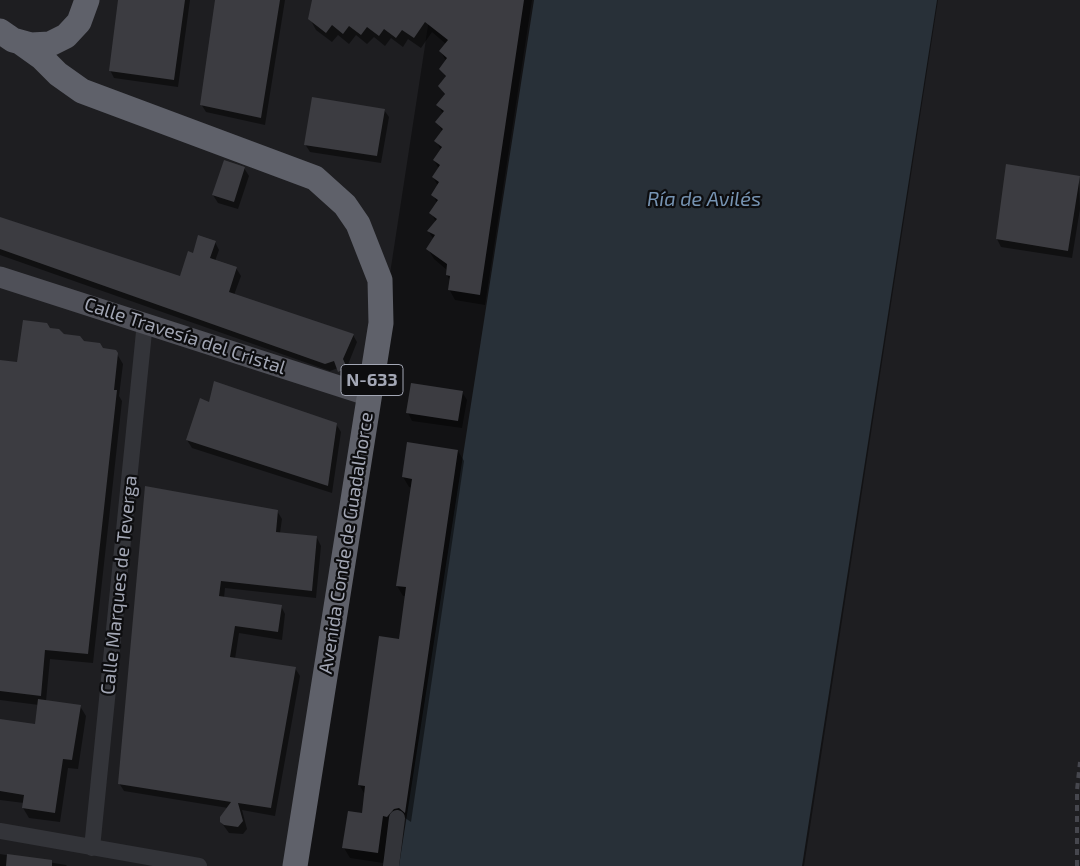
<!DOCTYPE html>
<html>
<head>
<meta charset="utf-8">
<style>
	body { margin:0 }
	canvas { display:block; background:#121214 }
</style>
</head>
<body>
<canvas width="1080" height="866"></canvas>
<script>
const g = document.querySelector('canvas').getContext('2d');
g.lineJoin = 'round';
function paint(path, color) { g.fillStyle = color; g.fill(path, 'evenodd'); }
const toPath = rows => new Path2D(rows.map(r => 'M' + r).join(''));
function strokePath(path, color, width, dash) { g.strokeStyle = color; g.lineWidth = width; g.lineCap = dash ? 'butt' : 'round'; g.setLineDash(dash || []); g.stroke(path); }
function label(font, color, halo, rows, align = 'center') {
  g.font = font + ' "Exo 2",sans-serif'; g.lineWidth = 4.5; g.setLineDash([]); g.textBaseline = 'middle'; g.strokeStyle = halo; g.fillStyle = color; for (const [text, x, y, turn = 0] of rows) {
    g.save(); g.translate(x, y); g.rotate((+turn || 0) * Math.PI / 180); g.textAlign = isNaN(turn) ? turn : align; if (halo) g.strokeText(text, 0, 0); g.fillText(text, 0, 0); g.restore();
  }
}
paint(toPath([
	[0,0,432,0,299,866,0,866],
	[938,0,1080,0,1080,866,804,866]
]), '#1e1e21');
paint(toPath([
	[534,0,937,0,802,866,399,866]
]), '#283038');
paint(toPath([
	[120,0,190,0,178,87,114,78,110,70],
	[216,0,285,0,265,125,206,112,201,104],
	[313,0,532,0,485,305,455,300,449,289,450,281,447,275,447,270,434,259,428,249,434,240,429,232,436,222,431,213,437,203,433,195,438,186,433,177,439,169,434,160,441,150,436,141,442,131,437,122,443,114,438,105,445,96,440,86,446,78,441,69,446,61,441,52,446,44,432,32,421,48,408,39,403,47,391,38,385,46,374,37,367,44,356,35,349,44,338,35,332,42,316,30,310,19],
	[384,110,389,117,381,163,310,152,305,144],
	[244,168,249,176,238,209,218,203,213,195],
	[1079,177,1080,209,1072,258,1001,247,997,239],
	[0,218,181,278,193,254,215,242,219,250,215,261,236,268,241,276,234,295,353,335,357,342,347,367,350,376,344,379,338,368,330,371,0,255],
	[50,329,117,354,123,364,119,396,122,401,93,663,50,659,46,701,80,706,86,716,78,769,68,768,60,822,29,818,23,808,24,803,0,800,0,720,36,726,39,705,0,700,0,362,18,364],
	[462,392,467,400,462,428,412,421,408,413],
	[336,424,341,432,332,493,192,448,187,440],
	[458,451,464,461,411,822,405,818,399,818,383,863,350,858,344,848,363,814,365,795,359,784,400,640,406,596,403,596,397,586,412,488,409,487,403,477],
	[146,487,277,511,282,519,280,533,317,538,321,546,316,598,225,588,224,598,281,606,285,614,282,640,239,633,235,659,295,668,300,676,275,816,242,810,247,829,243,834,229,833,221,822,228,808,124,791,119,783],
	[0,854,66,865,67,866,0,866]
]), '#0007');
paint(toPath([
	[118,0,185,0,174,80,109,71],
	[215,0,280,0,261,118,200,105],
	[312,0,524,0,480,295,448,290,450,276,446,275,447,264,426,249,435,235,427,231,437,219,429,213,438,200,431,195,439,182,432,177,440,165,433,160,442,147,434,141,443,129,435,122,444,111,436,105,445,94,438,86,446,76,439,69,447,58,439,51,448,40,425,22,414,38,402,30,396,38,384,29,379,36,367,27,361,35,349,26,343,34,332,25,326,33,308,19],
	[312,97,385,109,377,156,304,145],
	[224,160,245,167,234,202,212,195],
	[1006,164,1080,176,1068,251,996,239],
	[0,217,180,276,188,251,193,253,198,235,216,241,210,258,237,267,229,292,354,334,343,359,347,368,338,372,334,361,325,364,0,249],
	[23,320,47,323,50,328,59,329,64,334,80,336,84,341,100,343,103,348,116,350,118,353,114,390,117,390,88,654,45,650,41,696,0,691,0,360,17,362],
	[214,381,337,423,328,486,186,440,200,398,209,402],
	[411,383,463,391,458,421,406,413],
	[407,442,458,450,405,813,399,808,394,809,387,817,383,816,378,853,342,848,348,811,362,813,365,786,358,785,379,636,399,639,406,587,396,586,412,479,402,477],
	[145,486,278,510,276,532,317,536,312,591,221,581,219,596,282,605,278,632,235,626,230,657,296,667,271,808,238,803,243,821,238,827,224,825,220,822,220,817,231,802,118,784],
	[38,699,81,705,72,760,63,759,55,813,22,808,24,795,0,791,0,719,35,724],
	[7,854,52,860,52,866,6,866]
]), '#3c3c41');
strokePath(toPath([
	[0,831,199,866],
	[92,848,145,322],
	[391,866,397,818]
]), '#333439', 16);
strokePath(toPath([
	[0,277,370,396]
]), '#4f5058', 21);
strokePath(toPath([
	[0,31,13,40,31,45,50,44,66,36,79,22,87,0],
	[20,42,41,57,58,74,82,91,315,178,345,205,358,224,380,280,381,323,295,866]
]), '#5f616a', 25);
strokePath(toPath([
	[1077,866,1077,790,1080,762]
]), '#46474e', 4, [6, 5]);
for (const [x, y, w] of [
	[372,380,62]
]) { const box = new Path2D(); box.roundRect(x - w / 2, y - 15.5, w, 31, 4); g.fillStyle = '#0d0d0f'; g.fill(box); strokePath(box, '#a3a7b5', 1); }
label('bold 18px', '#a3a7b5', null, [
	["N-633",372,380]
]);
label('19px', '#a3a7b5', '#0d0d0f', [
	["Calle Travesía del Cristal",185,336,18],
	["Avenida Conde de Guadalhorce",346,543,-81],
	["Calle Marques de Teverga",119,585,-84]
]);
label('italic 20px', '#7794b3', '#0d0d0f', [
	["Ría de Avilés",704,199]
]);
</script>
</body>
</html>
